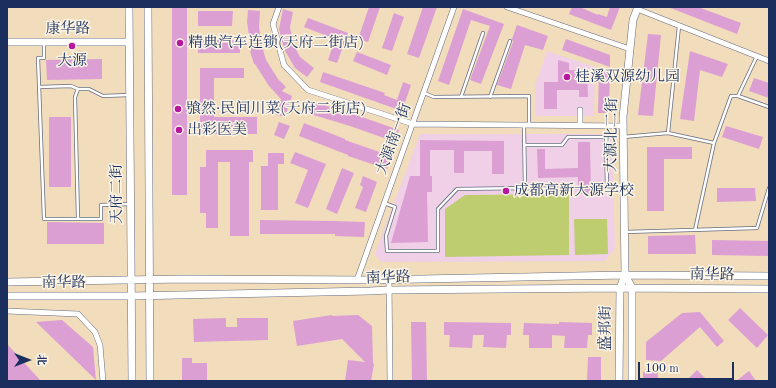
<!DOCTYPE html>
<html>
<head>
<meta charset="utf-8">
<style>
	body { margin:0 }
	#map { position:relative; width:776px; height:388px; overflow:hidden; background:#f1dcbb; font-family:"Old Standard TT","Noto Serif SC",serif }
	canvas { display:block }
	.frame { position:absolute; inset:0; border:8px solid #1b2f5e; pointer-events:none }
	.north { position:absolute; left:8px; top:340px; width:40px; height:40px; -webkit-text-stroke:3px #fcf5e5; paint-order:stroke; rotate:90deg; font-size:11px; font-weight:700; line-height:16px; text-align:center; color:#1b2f5e }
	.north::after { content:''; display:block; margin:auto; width:14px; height:18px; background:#1b2f5e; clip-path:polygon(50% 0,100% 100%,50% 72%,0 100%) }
	.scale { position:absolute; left:638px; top:362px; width:96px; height:18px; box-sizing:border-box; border:2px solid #1b2f5e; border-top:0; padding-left:5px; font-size:12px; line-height:14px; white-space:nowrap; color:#1b2f5e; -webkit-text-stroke:3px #fcf5e5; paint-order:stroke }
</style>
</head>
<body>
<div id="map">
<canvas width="776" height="388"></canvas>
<div class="frame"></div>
<div class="north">北</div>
<div class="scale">100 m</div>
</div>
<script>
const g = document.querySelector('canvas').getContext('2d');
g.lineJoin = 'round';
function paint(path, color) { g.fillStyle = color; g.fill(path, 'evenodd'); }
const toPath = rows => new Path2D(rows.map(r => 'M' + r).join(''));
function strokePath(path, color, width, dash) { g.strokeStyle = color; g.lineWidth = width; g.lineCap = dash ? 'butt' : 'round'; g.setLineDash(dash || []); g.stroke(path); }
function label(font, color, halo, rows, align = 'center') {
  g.font = font + ' "Old Standard TT","Noto Serif SC",serif'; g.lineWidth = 3; g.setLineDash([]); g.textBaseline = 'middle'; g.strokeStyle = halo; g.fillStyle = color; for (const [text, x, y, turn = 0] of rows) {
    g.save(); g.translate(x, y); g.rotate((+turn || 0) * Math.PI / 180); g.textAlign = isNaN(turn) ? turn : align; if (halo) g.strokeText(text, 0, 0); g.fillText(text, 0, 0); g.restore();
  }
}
paint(toPath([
	[547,51,595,67,594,116,536,116,535,86],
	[420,134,612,134,615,248,605,261,381,262,375,254]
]), '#efd0e6');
paint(toPath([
	[569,194,569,255,445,257,445,209,465,195],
	[574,219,607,219,608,254,575,255]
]), '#bdcd6f');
paint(toPath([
	[172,7,187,7,187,195,172,195],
	[369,7,380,7,368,42,358,39],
	[423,7,437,7,419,58,407,54],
	[572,7,582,7,582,8,598,15,598,14,607,17,610,7,620,7,611,30,569,14],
	[668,7,698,7,741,23,737,34],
	[283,9,293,12,290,27,293,43,300,57,314,68,307,77,295,68,284,49,279,29],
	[463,9,504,24,481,84,470,80,490,26,471,20,449,85,438,81],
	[248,10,260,11,259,27,262,46,266,60,278,79,286,87,282,91,292,96,285,117,275,114,281,99,269,86,255,64,254,64,250,51,251,51,247,22],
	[198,11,233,11,232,26,198,26],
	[394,13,404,17,392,51,382,48],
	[308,18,348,33,337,63,328,60,335,39,304,27],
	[517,25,548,36,543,50,525,45,511,89,497,85,513,42,512,39],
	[648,34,661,35,653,116,638,115],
	[566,39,610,55,610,67,562,50],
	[198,40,240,40,240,53,198,53],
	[690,51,728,64,722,77,700,70,694,121,680,119],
	[357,52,391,65,387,75,353,61],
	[102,59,102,79,47,80,46,60],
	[558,60,569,63,569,70,587,70,588,97,579,97,579,90,557,90,557,109,544,109,544,82,558,82],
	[200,68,244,68,244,78,214,78,214,117,257,117,257,134,200,134],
	[599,69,610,69,609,113,598,113],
	[323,72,385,93,384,95,397,100,403,82,411,85,402,111,320,82],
	[754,78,769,83,769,98,749,91],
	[311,101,359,116,399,130,393,146,385,143,387,139,350,126,307,113],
	[49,117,71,117,71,187,49,187],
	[279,122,290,126,284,139,274,135],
	[304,123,345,139,345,140,391,156,387,169,348,156,348,155,299,136],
	[726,126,763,137,759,149,722,137],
	[420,140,504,141,504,174,492,174,492,151,464,151,464,173,454,173,454,150,430,150,430,176,432,176,432,192,427,192,428,242,391,243,410,176,420,176],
	[578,142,590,142,591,194,578,194,578,177,538,178,537,149,545,149,545,169,578,168],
	[647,147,692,147,692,159,664,159,664,211,647,211],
	[206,150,253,150,253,162,249,162,249,236,230,236,230,162,218,162,218,228,206,228,206,213,200,213,200,167,206,167],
	[295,152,326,164,308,208,295,203,308,170,290,163],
	[268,153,284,153,284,164,278,164,278,210,261,210,261,166,268,166],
	[342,168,354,173,337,214,326,209],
	[363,176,377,182,366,212,355,208,363,187,360,185],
	[717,188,755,188,756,201,717,202],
	[260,220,334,221,365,222,364,237,335,236,335,234,260,234],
	[47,222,104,223,104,244,47,244],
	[695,235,696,254,648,254,648,236],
	[712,240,769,241,769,256,712,255],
	[740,308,768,335,757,348,728,320],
	[700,312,724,341,717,347,700,327,661,361,646,360,646,342,682,313],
	[332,315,332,316,358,315,372,326,373,363,374,364,371,381,345,381,348,360,365,362,342,339,297,346,293,321],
	[226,318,226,327,237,327,237,318,268,318,268,340,194,342,193,319],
	[62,320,93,347,96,380,36,322],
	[411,322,426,322,427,381,412,381],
	[444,322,511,323,511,335,507,335,506,348,483,347,484,335,473,335,472,348,449,347,450,335,444,335],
	[559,322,592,323,592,335,588,335,587,348,564,348,565,336,552,335,552,348,529,348,529,335,523,335,524,323,559,324],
	[7,344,41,381,9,381,7,379],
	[588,357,601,357,601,381,587,381],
	[182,358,192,358,192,363,207,363,207,381,182,381],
	[697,370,708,381,686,381],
	[749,371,756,381,736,381],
	[643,372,658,372,658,381,643,381]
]), '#dc9fd3');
const lane = toPath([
	[44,42,44,58,38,58,44,219,101,219,101,205,130,204],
	[757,56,738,96,769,107],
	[39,87,71,86,78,89,89,89,103,96,129,95],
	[424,93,434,97,529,96,529,125],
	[461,97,483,33],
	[490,97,510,41],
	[668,133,679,26],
	[623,137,668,133,714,143],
	[524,145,562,145,568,137,606,137,607,190,624,189],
	[525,188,562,189],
	[384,203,395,207,386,236,387,251,438,251,438,209,457,189,525,188,524,126],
	[78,218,75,97,78,89],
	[695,230,714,143,731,96,738,96],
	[625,232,757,228,769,188]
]);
const street = toPath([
	[279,7,273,24,284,65,308,90,413,124,623,126],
	[507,7,630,49],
	[637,9,769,61],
	[580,110,580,126],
	[389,279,390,381],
	[357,280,454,7],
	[7,311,78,314,95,332,100,345,103,381]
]);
const secondary = toPath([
	[129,7,132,381],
	[148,7,150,381],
	[7,42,129,42],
	[7,282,184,279,370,280,625,275,769,276],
	[7,296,131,296,370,291,389,290,620,288,769,289],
	[619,381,620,288,625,275],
	[632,381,632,288,625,275,623,117,633,20,638,7]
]);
strokePath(lane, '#666c7f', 4);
strokePath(street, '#666c7f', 6);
strokePath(secondary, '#666c7f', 8);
strokePath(lane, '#fff', 2.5);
strokePath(street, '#fff', 5);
strokePath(secondary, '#fff', 7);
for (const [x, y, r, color] of [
	[180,43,4,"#b5179e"],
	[72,46,4,"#b5179e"],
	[567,77,4,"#b5179e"],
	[178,109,4,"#b5179e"],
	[179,130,4,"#b5179e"],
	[506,191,4,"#b5179e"]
]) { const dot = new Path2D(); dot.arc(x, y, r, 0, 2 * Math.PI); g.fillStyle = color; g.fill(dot); strokePath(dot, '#fcf5e5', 1.5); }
label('15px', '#1b2f5e', '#fcf5e5', [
	["康华路",68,29],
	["大源北二街",612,135,-89],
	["大源南一街",394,139,-70],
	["天府二街",117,194,-90],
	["南华路",712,275,1],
	["南华路",388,278,-2],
	["南华路",64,283],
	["盛邦街",606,328,-90]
]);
label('15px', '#1b2f5e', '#fcf5e5', [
	["精典汽车连锁(天府二街店)",188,43],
	["大源",72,61,"center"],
	["桂溪双源幼儿园",575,77],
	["飸然·民间川菜(天府二街店)",186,109],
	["出彩医美",187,130],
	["成都高新大源学校",514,191]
], 'left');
</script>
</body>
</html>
